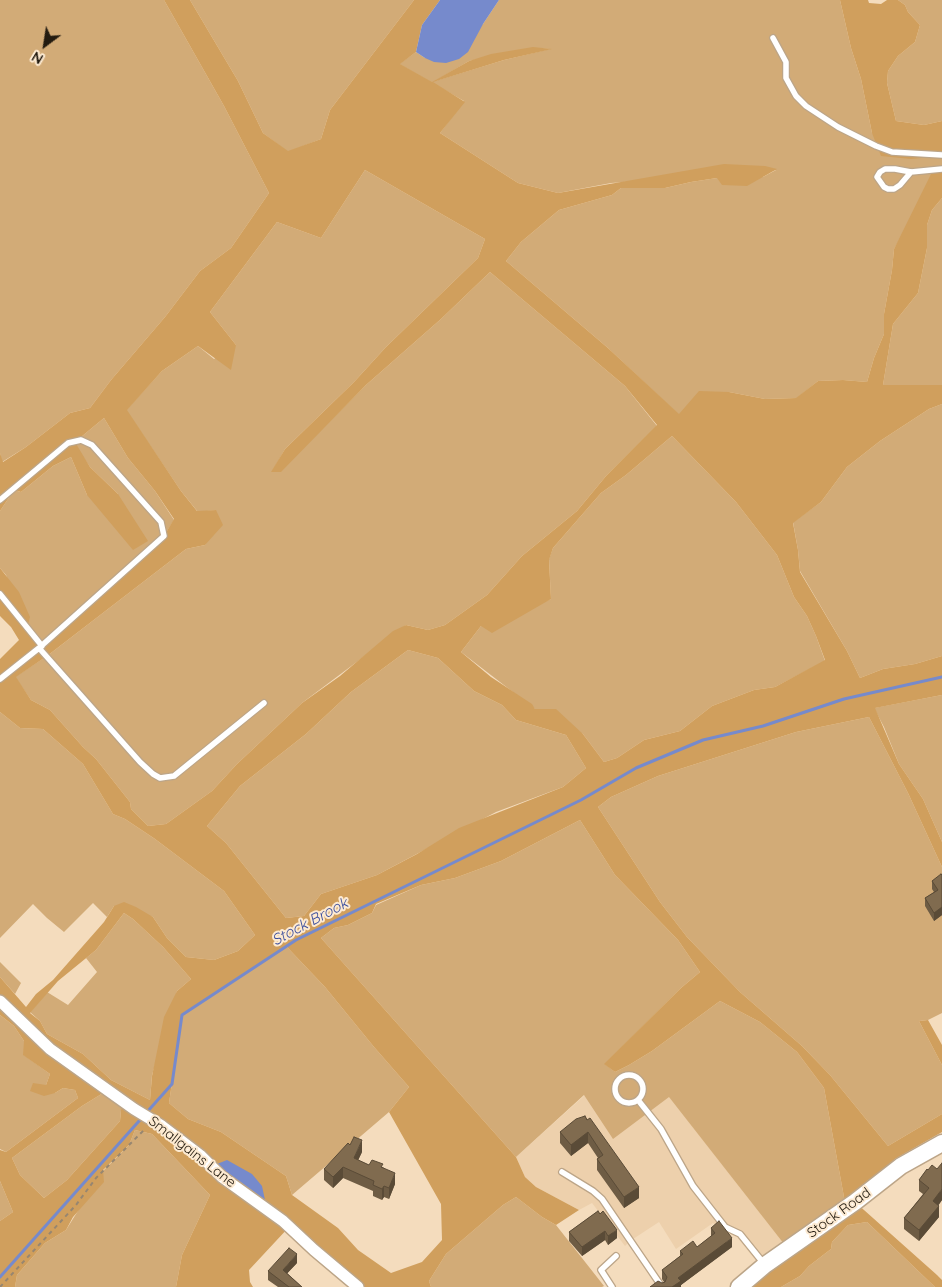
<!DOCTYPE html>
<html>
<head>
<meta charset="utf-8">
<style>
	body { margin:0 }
	#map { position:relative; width:942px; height:1287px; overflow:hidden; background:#f4dcbd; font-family:Quicksand,sans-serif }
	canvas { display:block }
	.north { position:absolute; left:20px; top:20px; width:50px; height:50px; -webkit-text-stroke:4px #fdead1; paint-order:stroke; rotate:211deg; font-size:14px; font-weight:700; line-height:20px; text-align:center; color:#231b10 }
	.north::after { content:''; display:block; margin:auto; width:18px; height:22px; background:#231b10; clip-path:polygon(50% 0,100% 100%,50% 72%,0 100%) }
</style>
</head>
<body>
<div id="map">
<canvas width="942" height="1287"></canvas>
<div class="north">N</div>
</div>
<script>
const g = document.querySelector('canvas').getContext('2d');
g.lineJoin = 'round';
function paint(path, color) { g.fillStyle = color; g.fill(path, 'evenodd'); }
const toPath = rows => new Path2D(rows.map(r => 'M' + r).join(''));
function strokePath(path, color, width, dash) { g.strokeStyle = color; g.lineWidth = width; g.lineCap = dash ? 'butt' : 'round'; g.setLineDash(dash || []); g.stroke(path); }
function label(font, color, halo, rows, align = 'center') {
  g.font = font + ' Quicksand,sans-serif'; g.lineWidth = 4; g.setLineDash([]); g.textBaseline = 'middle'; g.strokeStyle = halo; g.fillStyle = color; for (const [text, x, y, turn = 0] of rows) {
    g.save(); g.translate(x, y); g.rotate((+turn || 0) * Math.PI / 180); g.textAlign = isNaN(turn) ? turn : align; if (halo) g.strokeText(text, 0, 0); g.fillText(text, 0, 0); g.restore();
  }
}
paint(toPath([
	[585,1095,669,1096,784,1244,757,1262,737,1237,723,1231,713,1223,676,1249,659,1222,630,1241,625,1246,592,1203,579,1210,536,1187,525,1177,516,1157]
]), '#edd0ac');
paint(toPath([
	[0,0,164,0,224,106,269,193,231,248,200,271,165,317,111,380,90,408,70,413,26,447,2,462,0,453],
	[190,0,414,0,330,110,321,139,288,152,263,133,238,81],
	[499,0,840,0,851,48,861,79,872,133,942,156,942,169,894,249,892,270,884,314,884,334,874,358,867,382,843,380,818,381,797,398,765,399,729,392,679,415,608,348,506,261,521,242,559,210,612,195,621,188,665,188,691,182,717,178,763,177,776,170,611,183,558,193,518,183,440,133,464,101,399,64,416,52,425,58,483,24],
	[533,48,550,49,504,60,435,81,469,61],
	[898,0,942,0,942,121,924,125,896,121,887,83,888,71,898,56,915,42,920,25,908,12,905,5],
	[365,170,485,239,478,258,386,347,354,382,285,449,272,472,326,425,366,385,441,319,490,272,625,386,657,426,606,476,577,511,522,556,487,595,445,625,428,630,406,625,302,703,237,764,212,791,166,824,148,826,131,809,130,802,96,759,83,747,50,710,31,700,15,677,47,656,186,549,205,545,216,510,198,512,181,491,126,410,162,371,198,346,214,359,236,345,210,312,277,222,321,238],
	[942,198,942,385,883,385,893,324,918,293,927,248,927,225,932,210],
	[942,404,942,656,915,664,883,669,860,678,847,651,800,571,798,550,793,522,821,502,847,467,880,441,929,409],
	[104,418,128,458,155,491,174,520,164,536,42,646,27,627,6,575,0,568,0,511,14,490,21,492,53,466,71,457,87,495,118,494,90,467,79,451,75,442],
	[672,436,736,502,777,555,794,597,807,616,816,636,825,661,775,687,754,690,712,706,680,731,644,740,617,758,604,762,583,734,535,709,461,652,481,626,551,599,549,559,553,548,601,493,626,475],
	[408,650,438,658,474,691,502,705,516,720,566,735,586,768,563,787,496,812,377,875,321,894,304,916,286,918,226,843,207,826,240,786,306,734,351,692],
	[942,695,942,842,923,799,899,764,884,727,874,708],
	[0,712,20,728,43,729,83,764,113,814,125,819,155,839,224,891,255,935,238,951,214,960,186,957,167,938,153,917,114,906,107,917,93,903,64,932,47,918,33,904,0,938],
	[869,717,908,793,942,867,942,1013,928,1020,919,1021,942,1065,942,1114,888,1146,830,1075,802,1046,740,992,687,937,660,902,598,807,611,797,658,776,796,732],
	[580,820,615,875,678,940,700,972,681,988,605,1064,615,1072,629,1065,652,1051,720,1001,760,1022,797,1052,824,1088,846,1208,784,1244,669,1097,613,1139,584,1095,516,1157,321,938,334,928,348,925,372,913,376,905,421,885,455,878,501,861],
	[124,913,133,919,163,947,191,979,177,991,152,1075,150,1100,111,1080,83,1054,47,1034,40,1021,30,1012,47,992,68,1005,97,972,86,958,96,950],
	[286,946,325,987,374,1047,409,1087,389,1112,292,1195,286,1176,221,1132,188,1119,169,1103,182,1015],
	[0,962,21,983,15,994,0,977],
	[0,1015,14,1026,24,1041,24,1055,50,1074,46,1085,55,1093,63,1088,75,1090,78,1098,6,1152,0,1149],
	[108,1090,122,1100,120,1121,67,1180,44,1198,20,1175,12,1158,82,1106],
	[135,1130,152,1134,210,1195,182,1255,176,1287,15,1287,17,1275,45,1243,66,1230,103,1171,129,1145],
	[0,1181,13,1212,0,1221],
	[516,1197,542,1217,556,1225,604,1286,602,1287,431,1287,429,1281,446,1254,503,1205],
	[867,1222,935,1287,781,1287,800,1276,809,1266,831,1249,832,1242,848,1225]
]), '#d2ab77');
paint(toPath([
	[164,0,190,0,238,81,263,133,288,151,321,139,330,110,414,0,440,0,422,25,416,52,400,64,432,82,469,61,491,54,533,47,552,49,504,60,433,82,465,102,440,133,518,183,558,193,724,164,765,166,777,169,747,186,722,185,717,178,691,182,665,188,621,188,612,195,559,210,521,242,506,261,608,348,679,414,699,391,729,392,765,399,796,398,818,381,843,380,867,382,874,358,884,334,884,314,892,270,894,249,933,170,942,169,942,198,932,210,927,225,927,248,918,293,893,324,883,385,942,385,942,404,929,409,880,441,847,467,821,502,793,523,798,550,800,572,847,651,860,678,883,669,915,664,942,656,942,695,875,708,899,764,923,799,942,842,942,867,908,793,869,717,796,732,658,776,611,797,598,807,660,902,687,937,740,992,802,1046,830,1075,888,1146,942,1114,942,1132,895,1159,849,1206,855,1202,937,1275,942,1280,942,1287,935,1287,867,1222,848,1225,832,1242,831,1249,809,1266,800,1276,781,1287,744,1287,846,1208,824,1088,797,1052,760,1022,720,1001,652,1051,629,1065,615,1072,604,1064,681,988,700,972,678,940,615,875,580,820,501,861,455,878,421,885,376,904,372,913,348,925,334,928,321,938,516,1157,525,1177,536,1187,579,1210,556,1225,542,1217,516,1197,503,1205,446,1254,429,1281,431,1287,358,1287,289,1227,249,1270,250,1282,253,1287,176,1287,182,1255,210,1195,152,1134,135,1130,129,1145,103,1170,104,1182,73,1217,66,1230,45,1243,17,1275,15,1287,0,1287,0,1221,13,1212,0,1181,0,1150,6,1152,78,1098,75,1090,63,1088,55,1093,44,1096,30,1091,33,1083,46,1085,50,1074,23,1055,24,1041,14,1026,0,1015,0,977,26,1007,36,994,53,980,104,922,114,906,124,902,136,907,153,917,167,938,186,957,214,960,238,951,255,935,224,891,155,839,125,819,113,814,83,764,43,729,20,728,0,712,0,659,19,640,11,627,0,616,0,568,19,592,30,617,27,628,42,645,164,536,174,519,155,491,128,458,104,418,75,442,90,467,118,494,148,541,133,550,87,495,71,457,53,466,21,492,14,490,0,511,0,453,3,462,26,447,70,413,90,408,111,380,165,317,200,271,231,248,269,193,224,106],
	[365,170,485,239,478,258,386,347,354,382,285,449,271,472,281,472,366,385,441,319,490,272,625,386,657,425,606,476,577,511,522,556,487,595,445,625,428,630,406,625,393,631,340,676,302,703,237,764,212,791,166,824,148,826,131,809,130,802,96,759,83,747,50,710,31,700,16,677,47,656,186,549,205,545,223,525,216,510,197,511,181,491,127,410,162,371,198,346,231,370,236,345,210,312,277,222,321,238],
	[672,436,736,502,777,555,794,597,807,616,816,636,825,660,775,687,754,690,712,706,680,731,644,740,617,758,604,762,583,734,556,709,535,709,532,704,491,677,461,652,481,626,492,633,551,599,549,560,553,548,601,493,626,475],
	[408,650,438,658,474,691,502,705,516,720,566,735,586,768,563,787,459,828,417,854,377,875,321,894,304,916,286,918,226,843,207,826,240,786,306,734,351,692],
	[124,913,133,919,163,947,191,979,177,991,164,1017,152,1076,150,1100,111,1080,83,1054,47,1034,40,1021,30,1013,58,981,96,950],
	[286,946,325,987,374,1047,409,1087,389,1112,441,1204,442,1240,422,1262,391,1273,358,1250,338,1228,292,1195,286,1176,221,1132,188,1119,169,1103,182,1015],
	[108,1090,122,1100,120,1121,67,1180,44,1198,20,1175,12,1158,82,1106],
	[840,0,868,0,869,3,881,4,887,0,898,0,905,5,908,12,920,25,915,42,898,56,888,71,887,83,896,121,924,125,942,121,942,156,911,159,881,156,872,133,861,79,851,48],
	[928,1020,942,1045,942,1065,919,1021]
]), '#d09f5d');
paint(toPath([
	[440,0,499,0,483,24,468,52,459,59,446,63,434,62,425,58,416,52,422,25],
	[227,1160,252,1174,262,1186,265,1200,237,1183,221,1170,217,1164]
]), '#768acc');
strokePath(toPath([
	[0,1277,172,1084,182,1015,296,940,581,800,636,768,703,740,763,726,844,699,942,677]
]), '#768acc', 3);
const lane = toPath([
	[773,38,786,62,786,78,796,96,806,106,838,127,876,146,892,152,942,155],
	[911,172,900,185,894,189,888,189,884,187,877,177,880,172,885,169,895,169,911,172,942,169],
	[0,500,68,443,81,440,92,445,161,522,164,536,39,648],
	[0,594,42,646],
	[0,679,39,648,140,762,153,774,160,778,174,776,264,703],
	'615 1089a14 14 0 1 1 28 0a14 14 0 1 1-28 0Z',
	[638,1100,661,1129,693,1186,725,1227,740,1234,765,1265],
	[562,1172,593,1191,602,1199,662,1287],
	[612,1287,601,1270,616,1256]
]);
const street = toPath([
	[0,1001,50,1049,134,1109,162,1126,200,1155,222,1177,283,1221,314,1250,358,1287]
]);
const secondary = toPath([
	[739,1287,765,1265,855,1202,901,1166,942,1143]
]);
strokePath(lane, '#bca588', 8);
strokePath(street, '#bca588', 14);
strokePath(secondary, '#bca588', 19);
strokePath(toPath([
	[0,1287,76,1205,96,1178,145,1129]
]), '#978670', 2, [4, 4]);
strokePath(lane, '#fff', 5.5);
strokePath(street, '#fff', 11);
strokePath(secondary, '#fff', 16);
paint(toPath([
	[942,875,942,915,934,921,925,906,925,898,934,892,932,889,932,881],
	[585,1116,639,1198,624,1208,597,1170,597,1159,598,1158,588,1143,571,1156,560,1143,560,1132],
	[362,1152,358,1160,369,1165,383,1167,395,1184,389,1199,384,1197,382,1200,373,1196,373,1191,343,1178,333,1188,324,1180,324,1169],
	[927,1169,942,1200,938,1206,939,1217,919,1241,904,1229,904,1218,923,1194,919,1191,919,1180],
	[598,1211,617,1238,608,1245,605,1240,582,1256,569,1241,569,1232],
	[711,1228,732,1247,681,1285,681,1287,662,1283,664,1282,662,1279,662,1270,680,1256,680,1251,697,1247,711,1236],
	[297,1263,287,1273,302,1287,278,1287,268,1280,268,1271]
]), '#6e5c44');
paint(toPath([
	[942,907,942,915,934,921,934,913],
	[588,1132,588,1143,571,1156,571,1145],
	[362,1140,362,1152,354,1169,354,1158],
	[343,1167,343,1178,333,1188,333,1177],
	[395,1173,395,1184,389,1199,389,1188],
	[384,1186,384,1197,382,1200,382,1189],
	[639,1187,639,1198,624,1208,624,1197],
	[942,1189,942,1200,933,1212,933,1201],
	[939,1206,939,1217,919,1241,919,1230],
	[617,1230,617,1238,608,1245,608,1236],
	[605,1231,605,1240,582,1256,582,1247],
	[732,1238,732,1247,681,1285,681,1287,672,1287,678,1278],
	[297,1254,297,1263,283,1278,283,1270]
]), '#5a4b37');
const building = toPath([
	[941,874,942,875,942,907,934,913,925,898,938,890,932,881,941,874],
	[585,1116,587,1120,590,1118,639,1187,624,1197,597,1159,603,1155,588,1132,571,1145,560,1132,576,1119,585,1116],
	[354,1137,362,1140,354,1158,369,1165,372,1160,383,1164,381,1167,395,1173,389,1188,384,1186,382,1189,373,1185,374,1181,343,1167,333,1177,324,1169,348,1143,350,1145,354,1137],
	[942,1163,942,1189,933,1201,939,1206,919,1230,904,1218,929,1188,919,1180,927,1169,928,1170,932,1165,937,1169,942,1163],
	[598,1211,600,1214,603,1211,617,1230,608,1236,605,1231,582,1247,569,1232,598,1211],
	[719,1221,732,1238,678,1278,681,1281,672,1287,650,1287,658,1281,662,1283,665,1282,667,1277,662,1270,683,1254,680,1251,693,1241,697,1247,715,1233,711,1228,719,1221],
	[289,1248,297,1254,283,1270,302,1287,289,1287,268,1271,289,1248]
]);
paint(building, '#806b4f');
strokePath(building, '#5a4b37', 1);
label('14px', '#231b10', '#fdead1', [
	["Smallgains Lane",192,1152,38],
	["Stock Road",839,1213,-36]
]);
label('italic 15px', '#3b4e9e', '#fdead1', [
	["Stock Brook",310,922,-28]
]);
</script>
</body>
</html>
